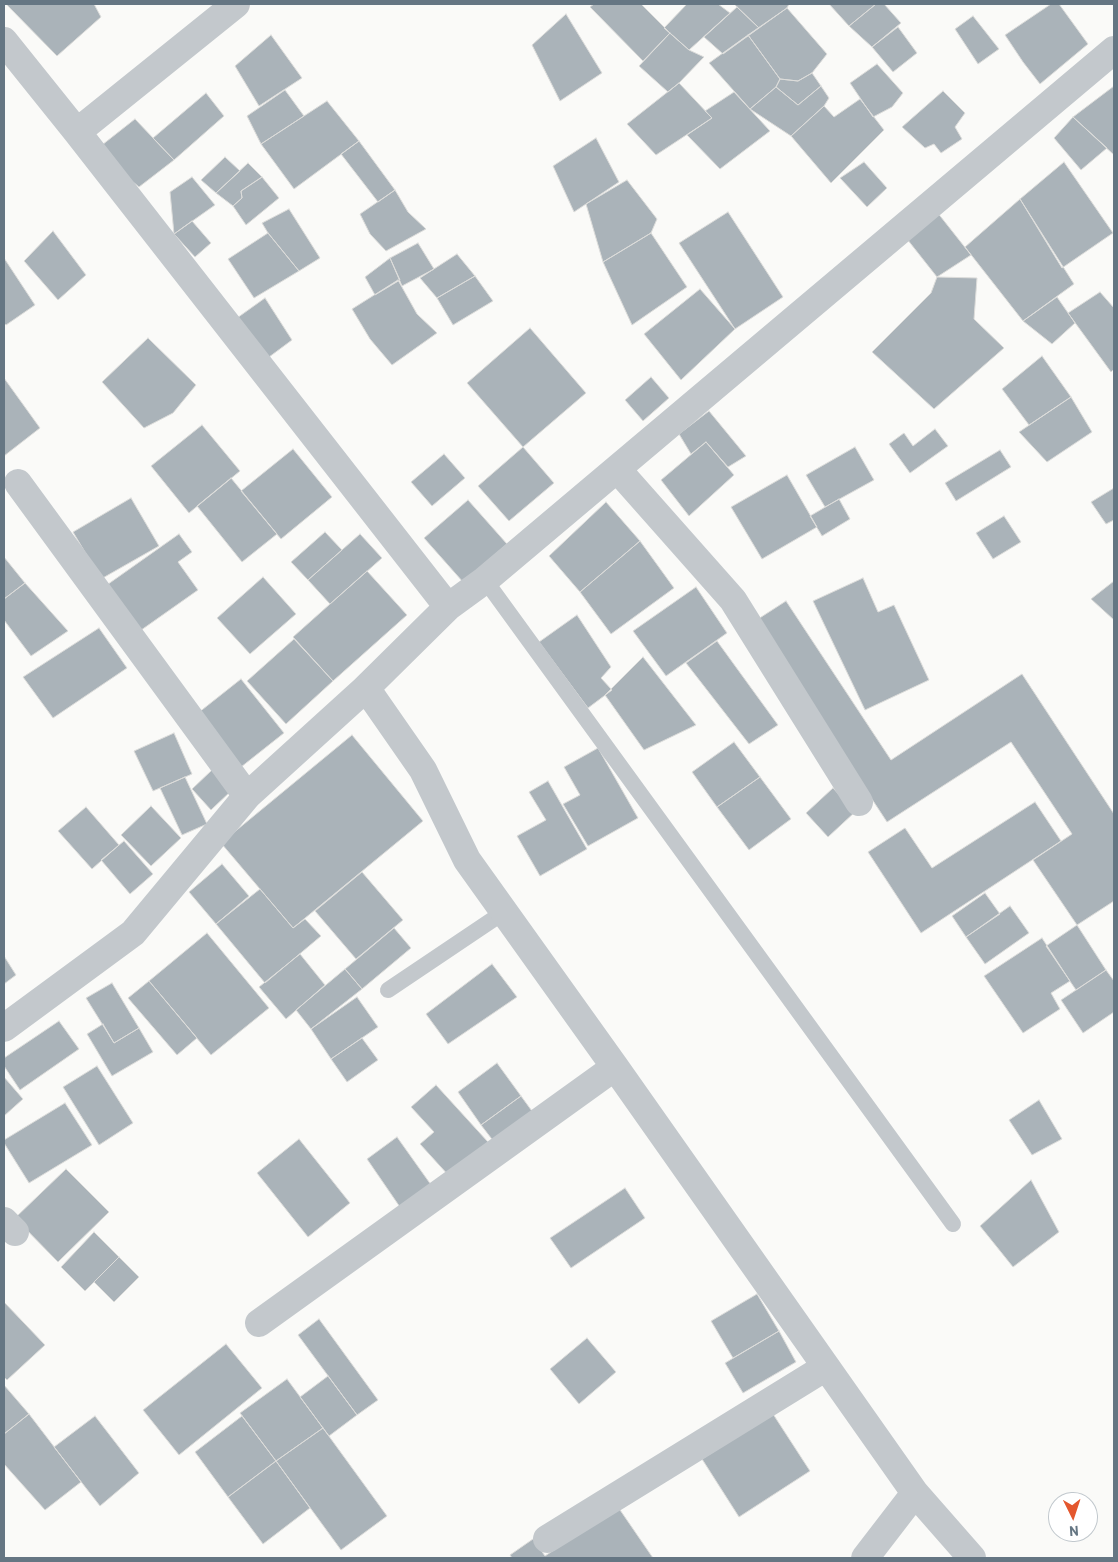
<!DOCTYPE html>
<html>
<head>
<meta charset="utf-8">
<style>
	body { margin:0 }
	#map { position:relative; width:1118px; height:1562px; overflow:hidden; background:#fafaf8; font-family:Barlow,sans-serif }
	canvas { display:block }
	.frame { position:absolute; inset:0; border:5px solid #657683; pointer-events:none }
	.north { position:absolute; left:1048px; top:1492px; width:50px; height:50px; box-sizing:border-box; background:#fff; border:1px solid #c1c8cd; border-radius:50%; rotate:176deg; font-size:14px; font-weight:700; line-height:20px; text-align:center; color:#657683 }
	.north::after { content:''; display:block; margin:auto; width:18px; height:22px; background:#e4572e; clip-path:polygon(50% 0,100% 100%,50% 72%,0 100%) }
</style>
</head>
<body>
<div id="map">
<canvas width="1118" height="1562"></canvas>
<div class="frame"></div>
<div class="north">N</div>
</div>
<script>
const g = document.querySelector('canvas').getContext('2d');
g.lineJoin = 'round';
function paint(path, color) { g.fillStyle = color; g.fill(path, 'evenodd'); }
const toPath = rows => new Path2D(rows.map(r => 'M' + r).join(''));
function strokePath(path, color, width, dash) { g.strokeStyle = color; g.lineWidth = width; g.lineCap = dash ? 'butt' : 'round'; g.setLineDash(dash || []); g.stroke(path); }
const building = toPath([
	[6,4,94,4,101,17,57,56,6,4],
	[594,4,641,4,670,33,643,61,590,7,594,4],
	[687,4,718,4,730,13,689,50,664,28,687,4],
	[734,4,789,4,787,8,759,28,734,4],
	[829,4,876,4,849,26,829,4],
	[876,4,884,4,901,23,872,47,849,26,876,4],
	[1051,4,1059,4,1088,44,1040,84,1023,62,1005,35,1051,4],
	[737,7,759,28,723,54,704,37,737,7],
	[787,8,827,54,812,73,798,81,780,79,748,35,787,8],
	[566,14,602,73,560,101,532,45,566,14],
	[973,16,999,49,978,64,955,29,973,16],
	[898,27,917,53,893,72,872,47,898,27],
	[670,33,689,50,704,57,679,83,668,92,639,66,670,33],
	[271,35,302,78,259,106,235,66,271,35],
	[748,35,780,79,776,87,750,109,709,63,748,35],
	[877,64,903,93,892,107,873,117,850,83,877,64],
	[812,73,821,86,798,105,776,87,780,79,798,81,812,73],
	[679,83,712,118,656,155,627,124,679,83],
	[821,86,829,98,824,106,791,136,750,109,776,87,798,105,821,86],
	[1114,86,1114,155,1073,117,1114,86],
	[285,90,304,116,261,144,247,116,285,90],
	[943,91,965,113,955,127,962,139,941,153,934,144,925,148,902,127,943,91],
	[734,92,770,131,720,169,687,135,712,118,705,111,734,92],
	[206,93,224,116,174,160,153,138,206,93],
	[860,99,884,130,831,183,791,136,824,106,834,117,860,99],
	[327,101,359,141,294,189,261,144,327,101],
	[1073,117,1107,148,1081,170,1054,138,1073,117],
	[135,119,174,160,139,187,115,167,102,145,135,119],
	[596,138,619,182,574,212,553,166,596,138],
	[359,141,395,190,378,202,341,154,359,141],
	[225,157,240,171,216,193,201,180,225,157],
	[864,162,887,188,867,207,840,178,864,162],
	[1064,162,1113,233,1062,268,1020,199,1064,162],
	[248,163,262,177,241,191,242,198,233,206,216,193,248,163],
	[192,177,215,205,174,234,170,192,192,177],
	[262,177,279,198,246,225,233,206,242,198,241,191,262,177],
	[627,180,657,219,651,233,603,262,586,204,627,180],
	[395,190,408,212,426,229,386,251,370,234,360,214,395,190],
	[1020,199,1074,284,1023,321,965,247,1020,199],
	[289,209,320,258,299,271,268,233,262,223,289,209],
	[728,212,783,297,735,329,679,243,728,212],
	[937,212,971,255,937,277,907,239,937,212],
	[192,221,211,243,195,257,174,234,192,221],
	[53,231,86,275,58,300,24,261,53,231],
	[268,233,299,271,254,298,228,259,268,233],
	[651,233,687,287,632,325,603,262,651,233],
	[418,243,434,269,402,286,390,258,418,243],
	[457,254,475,276,437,298,420,278,457,254],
	[4,258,35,305,6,325,4,323,4,258],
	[390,258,400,280,375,295,365,277,390,258],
	[475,276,493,301,453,325,437,298,475,276],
	[937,277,977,278,974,319,1004,348,934,409,872,352,931,293,937,277],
	[398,280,417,314,437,333,392,365,370,339,352,309,398,280],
	[700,289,735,329,681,380,644,334,700,289],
	[1100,292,1114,308,1114,369,1111,372,1068,313,1100,292],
	[1057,297,1075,323,1052,344,1023,321,1057,297],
	[265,298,292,340,261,363,230,323,265,298],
	[530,328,586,393,523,447,467,383,530,328],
	[148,338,196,385,173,413,144,428,102,382,148,338],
	[1042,356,1071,397,1029,425,1002,389,1042,356],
	[651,377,669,398,643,421,625,400,651,377],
	[4,378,40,428,4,456,4,378],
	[1071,397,1092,432,1047,462,1019,432,1071,397],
	[709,411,746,456,728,467,706,442,691,454,679,434,709,411],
	[202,425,240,471,189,513,151,466,202,425],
	[935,429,948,446,910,473,889,444,904,433,913,446,935,429],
	[706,442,734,475,689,516,661,480,706,442],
	[523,447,554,483,509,521,478,486,523,447],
	[855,447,874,480,825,507,806,475,855,447],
	[293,449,332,497,281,539,241,491,293,449],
	[1000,450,1011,467,956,501,945,483,1000,450],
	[444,454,465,478,432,506,411,482,444,454],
	[787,475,817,527,762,559,731,507,787,475],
	[231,478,277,534,242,562,197,506,231,478],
	[1114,488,1114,520,1106,524,1091,502,1114,488],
	[131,498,159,546,101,579,73,532,131,498],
	[839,499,850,519,822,536,810,516,839,499],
	[468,500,507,544,463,582,424,538,468,500],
	[606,502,640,541,580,592,549,556,606,502],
	[1004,516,1021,542,993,559,976,533,1004,516],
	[325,532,342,550,308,580,291,562,325,532],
	[179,534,192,552,178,562,198,590,137,633,104,587,179,534],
	[360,534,382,558,330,604,308,580,360,534],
	[640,541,674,588,611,634,580,592,640,541],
	[4,557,25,583,4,599,4,557],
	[367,571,407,615,333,681,293,637,367,571],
	[263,577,296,614,250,654,217,618,263,577],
	[863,578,878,612,894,605,929,680,865,710,813,601,863,578],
	[1114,581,1114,620,1091,599,1114,581],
	[25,583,68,631,31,656,4,620,4,599,25,583],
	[696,587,727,633,666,676,633,631,696,587],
	[786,601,891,760,1022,674,1114,814,1114,901,1077,925,1033,860,1072,834,1011,742,887,822,755,621,786,601],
	[577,615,611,667,601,678,612,690,588,708,539,642,577,615],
	[99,628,127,668,53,718,23,677,99,628],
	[294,639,333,681,286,724,247,681,294,639],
	[717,641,778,725,749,744,686,663,717,641],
	[643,657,696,725,644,750,605,695,643,657],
	[241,679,284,733,236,771,193,717,241,679],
	[174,733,192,774,153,791,134,751,174,733],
	[352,735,423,821,293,928,221,843,352,735],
	[734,742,760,777,717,807,692,772,734,742],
	[598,748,638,818,588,846,563,804,580,795,564,767,598,748],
	[212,770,231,791,211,810,192,789,212,770],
	[185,777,207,824,182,835,160,788,185,777],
	[760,777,791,819,749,850,717,807,760,777],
	[548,781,587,849,540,876,517,836,546,820,529,792,548,781],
	[833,788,855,812,828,837,806,813,833,788],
	[1035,802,1061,841,921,933,868,852,905,828,932,868,1035,802],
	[151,806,181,838,151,866,121,835,151,806],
	[86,807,119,845,92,869,58,831,86,807],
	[124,841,153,874,130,894,101,860,124,841],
	[222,864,249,896,216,924,189,892,222,864],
	[362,872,403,920,356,959,315,911,362,872],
	[260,889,293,928,305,919,321,936,265,983,216,924,260,889],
	[985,893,1000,914,966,937,952,916,985,893],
	[1010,906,1029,933,985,964,966,937,1010,906],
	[1077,925,1106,970,1076,990,1046,946,1077,925],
	[394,928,411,948,362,989,345,969,394,928],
	[207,933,269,1008,211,1055,149,981,207,933],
	[1042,938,1070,981,1051,993,1060,1009,1023,1033,984,976,1042,938],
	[300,954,325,985,286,1019,259,987,300,954],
	[4,956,16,975,4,984,4,956],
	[492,964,517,997,448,1044,426,1014,492,964],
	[345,969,362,989,311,1029,296,1010,345,969],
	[1106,970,1114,981,1114,1012,1083,1033,1061,1000,1106,970],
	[149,981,197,1038,177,1055,128,998,149,981],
	[112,983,139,1028,114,1043,86,998,112,983],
	[357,997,378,1027,331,1059,311,1029,357,997],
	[59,1021,79,1049,20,1090,4,1066,4,1058,59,1021],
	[103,1024,114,1043,139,1028,153,1052,112,1076,87,1034,103,1024],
	[362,1038,378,1060,347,1082,331,1059,362,1038],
	[497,1063,521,1096,481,1125,458,1092,497,1063],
	[97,1066,133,1123,99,1145,63,1087,97,1066],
	[4,1077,23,1099,4,1116,4,1077],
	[436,1085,488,1142,450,1177,420,1144,434,1132,411,1107,436,1085],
	[521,1096,537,1118,498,1147,481,1125,521,1096],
	[1039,1100,1062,1139,1032,1155,1009,1120,1039,1100],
	[65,1103,92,1145,29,1183,4,1143,4,1140,65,1103],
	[397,1137,434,1189,402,1210,367,1159,397,1137],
	[299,1139,350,1203,308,1237,257,1173,299,1139],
	[66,1169,109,1212,58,1262,15,1218,66,1169],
	[1031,1180,1059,1232,1013,1267,980,1226,1031,1180],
	[625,1188,645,1218,571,1268,550,1238,625,1188],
	[94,1232,119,1257,85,1291,61,1267,94,1232],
	[119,1257,139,1277,114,1302,94,1282,119,1257],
	[757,1294,779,1331,733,1358,711,1321,757,1294],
	[4,1302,45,1345,7,1380,4,1377,4,1302],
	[319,1319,378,1400,357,1415,298,1335,319,1319],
	[779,1331,796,1362,743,1393,725,1363,779,1331],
	[587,1338,616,1372,579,1404,550,1369,587,1338],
	[226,1344,262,1388,179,1455,143,1410,226,1344],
	[328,1376,357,1415,329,1436,300,1397,328,1376],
	[287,1379,323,1428,276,1461,240,1413,287,1379],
	[4,1385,29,1414,4,1434,4,1385],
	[29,1414,81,1482,45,1510,4,1464,4,1434,29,1414],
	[773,1414,810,1471,739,1517,702,1459,773,1414],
	[95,1416,139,1473,100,1506,54,1447,95,1416],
	[242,1416,276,1461,228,1497,195,1452,242,1416],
	[323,1428,387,1516,341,1550,276,1461,323,1428],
	[276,1461,310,1508,263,1544,228,1497,276,1461],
	[618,1507,653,1558,512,1558,510,1555,533,1539,545,1556,618,1507]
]);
paint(building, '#aab3b9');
strokePath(building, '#dcdcda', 1);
strokePath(toPath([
	[485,580,953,1224],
	[388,990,504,912]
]), '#c3c8cc', 16);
strokePath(toPath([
	[4,41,77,132,448,607],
	[77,132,236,4],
	[617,469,733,600,859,802],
	[18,483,247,796],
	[366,688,423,770,467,860,615,1067,915,1493,972,1558],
	[4,1028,133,933,247,796,366,688,448,607,485,580,1114,50],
	[4,1221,15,1232],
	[259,1323,615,1067],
	[547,1539,826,1367],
	[865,1558,915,1493]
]), '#c3c8cc', 28);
</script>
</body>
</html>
